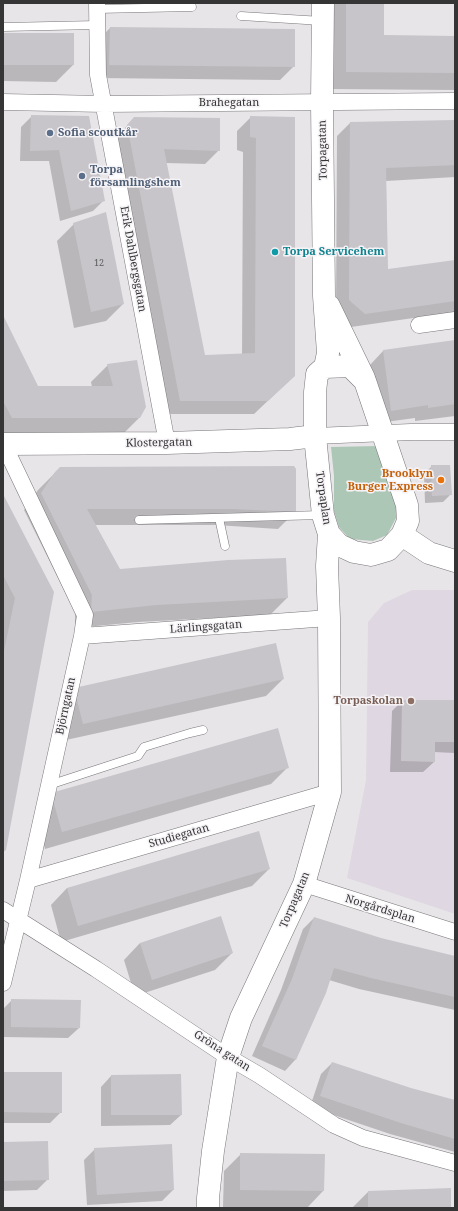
<!DOCTYPE html>
<html>
<head>
<meta charset="utf-8">
<style>
	body { margin:0 }
	#map { position:relative; width:458px; height:1211px; overflow:hidden; background:#e8e5e9; font-family:"Noto Serif",serif }
	canvas { display:block }
	.frame { position:absolute; inset:0; border:4px solid #363536; pointer-events:none }
</style>
</head>
<body>
<div id="map">
<canvas width="458" height="1211"></canvas>
<div class="frame"></div>
</div>
<script>
const g = document.querySelector('canvas').getContext('2d');
g.lineJoin = 'round';
function paint(path, color) { g.fillStyle = color; g.fill(path, 'evenodd'); }
const toPath = rows => new Path2D(rows.map(r => 'M' + r).join(''));
function strokePath(path, color, width, dash) { g.strokeStyle = color; g.lineWidth = width; g.lineCap = dash ? 'butt' : 'round'; g.setLineDash(dash || []); g.stroke(path); }
function label(font, color, halo, rows, align = 'center') {
  g.font = font + ' "Noto Serif",serif'; g.lineWidth = 3; g.setLineDash([]); g.textBaseline = 'middle'; g.strokeStyle = halo; g.fillStyle = color; for (const [text, x, y, turn = 0] of rows) {
    g.save(); g.translate(x, y); g.rotate((+turn || 0) * Math.PI / 180); g.textAlign = isNaN(turn) ? turn : align; if (halo) g.strokeText(text, 0, 0); g.fillText(text, 0, 0); g.restore();
  }
}
paint(toPath([
	[412,590,455,590,455,914,347,878,366,780,368,622,384,603]
]), '#dfd7e1');
paint(toPath([
	[378,446,397,505,396,518,387,535,373,541,350,539,339,527,334,511,334,476,331,447]
]), '#adc7b6');
paint(toPath([
	[330,3,383,3,383,36,455,37,455,90,329,89],
	[110,28,294,66,280,80,96,78,97,41],
	[3,34,73,65,56,82,3,81],
	[32,116,104,200,93,211,60,221,49,161,20,161,21,127],
	[251,117,294,118,294,376,254,414,166,414,115,139,134,118,219,150,205,164,166,163,204,356,242,354,243,152,237,150,237,131],
	[455,121,455,177,386,181,387,270,455,261,455,312,351,327,336,314,337,136,350,123],
	[74,224,123,304,106,321,74,328,57,241],
	[3,317,37,387,92,387,91,382,108,365,139,418,122,435,3,434],
	[455,341,455,416,415,421,415,418,378,423,370,365,383,351],
	[432,466,450,495,443,502,425,503,424,474],
	[55,473,295,512,278,529,216,525,95,525,120,570,287,598,270,615,138,622,75,628,75,612,24,510,38,490],
	[3,496,53,592,3,851],
	[283,679,266,696,66,740,58,706,75,689],
	[402,701,455,701,455,753,434,752,434,762,423,772,390,772,392,711],
	[288,767,271,784,45,849,35,811,51,794],
	[269,869,252,886,61,942,51,905,67,888],
	[314,918,381,939,455,957,455,1010,359,989,329,980,295,1060,285,1071,252,1056,281,990,303,929],
	[140,943,232,953,215,970,135,996,124,960],
	[12,1000,79,1028,68,1038,3,1037,3,1009],
	[332,1063,411,1089,455,1101,455,1152,390,1134,310,1107,321,1074],
	[3,1073,61,1112,50,1123,3,1123],
	[111,1076,181,1115,170,1125,101,1126,101,1087],
	[3,1143,48,1179,37,1190,3,1191],
	[95,1149,173,1190,162,1201,87,1205,84,1160],
	[241,1154,323,1191,307,1208,223,1207,224,1171],
	[368,1192,450,1208,352,1208]
]), '#0003');
paint(toPath([
	[346,3,384,3,384,35,455,36,455,73,346,72],
	[110,27,295,29,295,67,109,65],
	[3,33,74,33,74,65,3,65],
	[31,115,89,116,105,201,71,211,59,150,30,151],
	[250,116,295,117,295,376,268,401,180,401,127,125,134,117,220,118,220,151,164,149,205,355,255,353,256,138,250,137],
	[455,120,455,165,386,168,388,269,455,260,455,301,365,314,349,300,350,122],
	[106,212,124,304,91,312,73,223],
	[3,315,38,386,113,386,107,364,137,360,146,407,140,418,12,418,3,401],
	[455,340,455,404,428,408,428,405,391,411,383,350],
	[431,465,450,465,452,495,432,496],
	[294,466,296,469,296,512,234,509,87,509,120,569,228,560,286,558,288,598,156,605,91,612,92,595,41,493,55,472,60,467],
	[3,494,54,592,6,850,3,852,3,656,15,598,3,575],
	[276,643,284,679,83,724,74,688],
	[402,700,455,700,455,742,435,742,435,762,401,761],
	[278,728,289,768,62,832,51,793],
	[259,831,270,869,78,926,67,888],
	[221,916,233,953,152,980,140,943],
	[314,917,381,938,455,956,455,997,371,978,334,968,326,993,296,1060,262,1046,292,979],
	[11,999,81,1000,80,1028,11,1027],
	[332,1062,411,1088,455,1100,455,1139,401,1123,320,1096],
	[3,1072,62,1072,62,1113,3,1112],
	[181,1074,182,1115,111,1115,111,1075],
	[48,1141,49,1180,3,1181,3,1142],
	[172,1144,174,1190,97,1195,94,1148],
	[240,1153,325,1154,324,1191,240,1190],
	[451,1188,451,1208,368,1208,368,1191]
]), '#c7c5c9');
const lane = toPath([
	[97,9,192,7],
	[241,16,322,21],
	[3,27,97,25],
	[219,518,225,546],
	[139,520,322,515],
	[49,785,138,756,144,747,190,733,203,730]
]);
const street = toPath([
	[97,3,98,75,167,443],
	[3,102,104,104,455,101],
	[419,325,455,320],
	[315,436,411,432,455,432],
	[3,443,85,615,82,636,28,880,3,983],
	[82,636,329,618],
	[28,880,330,792],
	[304,884,455,932],
	[3,910,96,969,228,1057,259,1075,334,1125,363,1138,455,1163]
]);
const secondary = toPath([
	[323,3,322,102,324,296,328,353,325,367],
	[329,306,364,378],
	[350,366,365,381,407,505,408,521,402,535,388,550,371,555,354,552,339,545,329,534,323,515,315,436,315,392,317,374,325,367,350,366],
	[3,444,167,443,290,439,315,436],
	[402,535,429,553,455,561],
	[208,1208,208,1198,213,1151,228,1057,241,1018,304,884,330,792,329,618,327,566,329,534]
]);
strokePath(lane, '#787679', 9);
strokePath(street, '#787679', 17);
strokePath(secondary, '#787679', 23);
strokePath(lane, '#fff', 8);
strokePath(street, '#fff', 16);
strokePath(secondary, '#fff', 22);
for (const [x, y, r, color] of [
	[50,133,4,"#5c6f8a"],
	[82,176,4,"#5c6f8a"],
	[275,252,4,"#0f9aa8"],
	[441,480,4,"#e8710a"],
	[411,701,4,"#8d6e63"]
]) { const dot = new Path2D(); dot.arc(x, y, r, 0, 2 * Math.PI); g.fillStyle = color; g.fill(dot); strokePath(dot, '#f5f3f6', 1.5); }
label('9px', '#5a595b', null, [
	["12",99,263]
]);
label('11px', '#363536', '#f5f3f6', [
	["Brahegatan",229,103],
	["Torpagatan",323,150,-91],
	["Erik Dahlbergsgatan",133,259,80],
	["Klostergatan",159,443,-1],
	["Torpaplan",323,498,82],
	["Lärlingsgatan",206,627,-4],
	["Björngatan",66,706,-78],
	["Studiegatan",179,836,-16],
	["Torpagatan",295,900,-67],
	["Norgårdsplan",380,909,17],
	["Gröna gatan",222,1051,33]
]);
label('bold 11px', '#4e5e75', '#f5f3f6', [
	["Sofia scoutkår",58,133],
	["Torpa",90,170],
	["församlingshem",90,183]
], 'left');
label('bold 11px', '#0d838f', '#f5f3f6', [
	["Torpa Servicehem",283,252]
], 'left');
label('bold 11px', '#c56008', '#f5f3f6', [
	["Brooklyn",433,474],
	["Burger Express",433,487]
], 'right');
label('bold 11px', '#785e54', '#f5f3f6', [
	["Torpaskolan",403,701]
], 'right');
</script>
</body>
</html>
